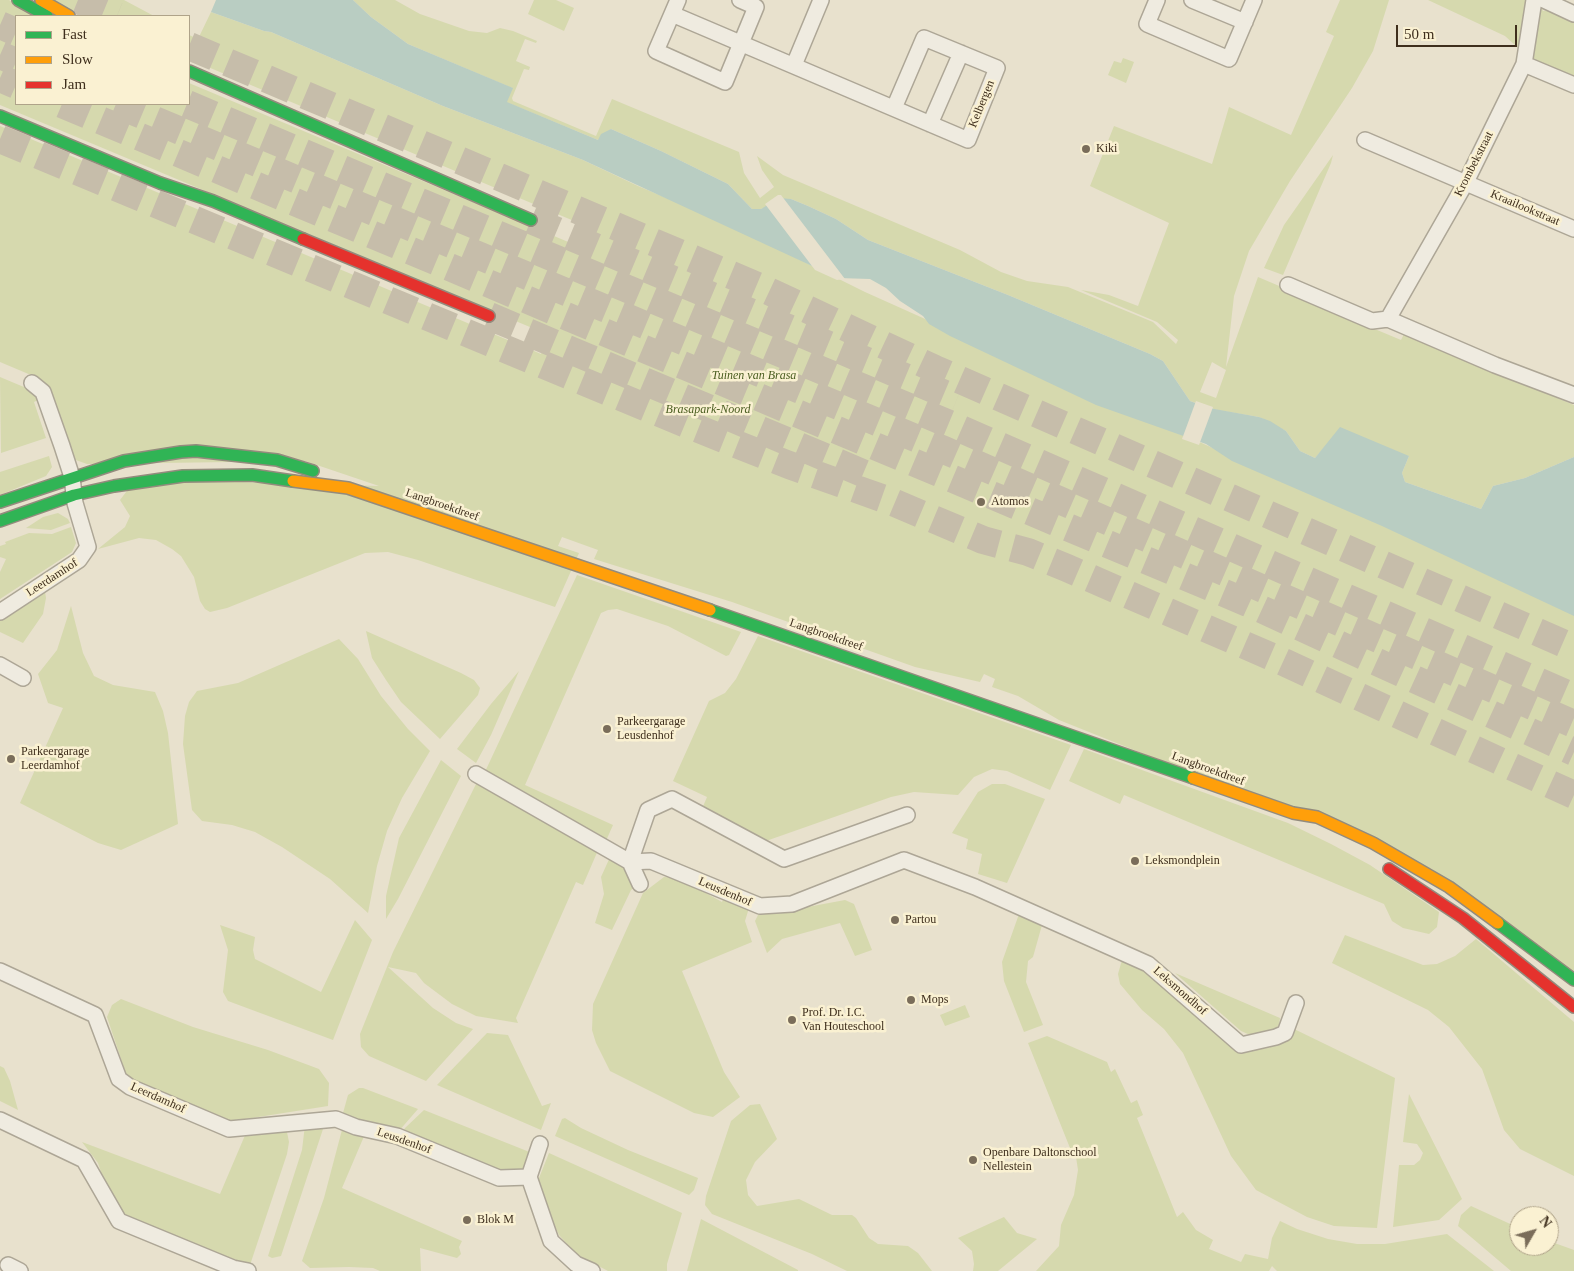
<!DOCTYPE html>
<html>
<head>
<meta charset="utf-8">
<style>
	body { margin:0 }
	#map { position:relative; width:1574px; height:1271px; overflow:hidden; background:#e8e1cd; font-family:Georgia,serif }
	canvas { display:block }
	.legend { position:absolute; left:15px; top:15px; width:175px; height:90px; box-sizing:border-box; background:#faf1d2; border:1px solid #afa389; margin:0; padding:6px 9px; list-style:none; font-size:15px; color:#3e2e1c }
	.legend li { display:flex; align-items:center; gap:10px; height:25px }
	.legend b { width:25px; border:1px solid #afa389 }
	.north { position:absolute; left:1509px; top:1206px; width:50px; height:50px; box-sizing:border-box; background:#faf1d2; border:1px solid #afa389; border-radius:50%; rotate:52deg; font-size:14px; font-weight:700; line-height:20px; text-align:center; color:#3e2e1c }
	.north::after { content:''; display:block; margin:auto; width:18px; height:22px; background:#7a6d5a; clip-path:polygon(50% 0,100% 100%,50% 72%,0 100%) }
	.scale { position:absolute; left:1396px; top:25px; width:121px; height:22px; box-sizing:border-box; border:2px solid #3e2e1c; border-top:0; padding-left:6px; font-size:15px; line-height:18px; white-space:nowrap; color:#3e2e1c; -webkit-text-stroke:4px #faf1d2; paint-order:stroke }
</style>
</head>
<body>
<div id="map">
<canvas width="1574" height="1271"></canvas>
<ul class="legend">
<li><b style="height:6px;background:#30b455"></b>Fast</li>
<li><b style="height:6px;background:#ff9f0a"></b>Slow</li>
<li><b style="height:6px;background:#e5322d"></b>Jam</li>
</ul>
<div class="north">N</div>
<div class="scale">50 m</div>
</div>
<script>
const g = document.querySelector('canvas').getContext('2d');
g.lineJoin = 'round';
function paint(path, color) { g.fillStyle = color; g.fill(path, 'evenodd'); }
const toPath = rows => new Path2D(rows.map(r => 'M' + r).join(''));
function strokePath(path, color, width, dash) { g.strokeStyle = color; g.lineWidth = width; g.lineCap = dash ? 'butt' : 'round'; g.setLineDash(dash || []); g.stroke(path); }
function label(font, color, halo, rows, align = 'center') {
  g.font = font + ' Georgia,serif'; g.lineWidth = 5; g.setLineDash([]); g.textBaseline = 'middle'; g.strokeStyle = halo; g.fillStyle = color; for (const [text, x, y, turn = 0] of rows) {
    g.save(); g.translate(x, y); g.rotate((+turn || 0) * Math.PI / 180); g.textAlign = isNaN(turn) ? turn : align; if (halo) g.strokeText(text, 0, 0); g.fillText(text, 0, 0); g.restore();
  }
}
paint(toPath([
	[0,0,9,0,34,16,16,16,16,104,189,104,189,83,585,249,593,229,189,59,189,35,198,39,211,12,264,31,271,32,443,106,583,160,638,186,724,222,865,292,1574,610,1574,973,1432,869,1059,720,1018,696,992,687,995,679,984,674,980,682,915,667,732,602,594,559,598,550,562,537,558,546,579,553,555,607,418,560,388,552,365,553,227,608,210,612,205,609,200,601,194,577,181,556,172,549,156,540,139,538,98,549,125,527,130,516,120,500,136,479,379,486,305,461,87,464,73,459,48,387,38,378,0,362,0,126,541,354,549,335,0,105],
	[50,0,124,0,154,16,84,16],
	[353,0,395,0,420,14,469,31,487,33,500,28,513,31,537,41,536,43,525,39,516,61,530,67,529,70,524,69,512,98,513,101,596,136,612,99,739,152,744,173,760,198,774,187,762,170,757,156,783,175,960,250,1001,272,1027,281,1068,287,1153,322,1176,344,1178,340,1157,322,1081,290,1109,295,1138,306,1169,223,1090,186,1114,126,1212,164,1229,107,1291,135,1334,36,1326,32,1340,0,1389,0,1373,51,1352,88,1290,181,1249,251,1234,296,1226,367,1258,277,1284,288,1284,291,1401,340,1404,334,1574,405,1574,457,1525,478,1493,486,1481,509,1405,482,1402,473,1409,456,1324,448,1315,458,1300,451,1286,431,1259,417,1217,410,1190,401,1163,361,1150,354,1008,295,868,240,836,219,808,206,791,199,761,209,752,209,728,184,661,151,611,129,598,140,506,102,512,88,408,44,371,17],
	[1212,362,1226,370,1216,398,1200,392],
	[534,0,556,0,574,8,564,31,528,14],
	[1428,0,1539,0,1543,11,1549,10,1574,21,1574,81,1538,66,1505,36],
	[1123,58,1134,62,1126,83,1108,75,1114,61,1121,63],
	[1333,155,1331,163,1283,275,1264,268,1284,225],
	[0,377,31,390,37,396,38,400,34,402,46,438,1,453],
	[49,456,52,467,46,476,0,495,0,472],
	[58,513,68,519,70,523,51,530,26,528,43,517],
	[71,527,76,543,72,552,0,599,0,572,6,559,0,557,0,546,6,544,5,542,29,533,52,534],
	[577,575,741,632,729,655,726,656,668,626,617,609,608,610,601,613,525,785,613,825,605,843,483,776],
	[44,585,46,598,43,614,23,643,0,632,0,619],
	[71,606,83,653,94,676,113,685,155,692,163,711,168,733,178,824,121,850,98,843,20,803,63,708,48,703,38,674,57,650],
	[366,631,461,673,474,680,480,688,478,695,440,739,401,702,386,680,372,658],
	[758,636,1071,745,1050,790,1007,771,992,769,974,777,958,795,914,792,891,797,766,841,699,816,707,797,673,781,709,701,725,693,736,679],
	[339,639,358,659,381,696,408,729,430,751,402,798,387,831,377,866,368,913,330,879,282,847,255,832,232,825,202,821,192,810,183,744,185,716,189,702,197,691,238,683],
	[519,671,491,735,476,763,457,749,491,704],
	[1084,749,1288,823,1331,844,1370,865,1439,912,1437,927,1429,934,1403,928,1392,921,1384,904,1124,795,1120,804,1069,781],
	[441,760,461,776,398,899,386,919,386,896,399,838],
	[477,782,599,848,583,885,576,882,516,1018,518,1023,476,1016,452,1004,424,983,416,973,388,967,433,1008,456,1023,473,1029,426,1081,369,1056,361,1047,360,1034,393,952],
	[992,784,1005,784,1045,799,1007,883,978,874,982,854,966,849,968,839,952,833,978,792],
	[611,855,620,860,635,887,631,890,612,930,595,923,604,894,601,877],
	[664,877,679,878,722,902,724,897,749,908,745,921,752,942,682,971,724,1072,740,1097,713,1117,694,1113,610,1071,596,1043,592,1030,593,1004,643,893],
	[845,900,854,904,872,950,855,956,840,923,782,939,767,953,755,921,760,911,786,911],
	[1019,914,1042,925,1033,957,1028,961,1026,982,1043,1025,1024,1032,1004,981,1002,962],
	[355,920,372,940,333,1040,228,1001,223,992,228,950,220,925,255,937,253,950,255,959,321,992],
	[1345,935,1423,965,1437,964,1455,956,1476,939,1574,1022,1574,1176,1520,1149,1504,1130,1482,1069,1449,1027,1428,1010,1332,963],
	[1122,960,1132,963,1195,1006,1242,1045,1258,1049,1269,1048,1292,1028,1395,1078,1377,1228,1334,1226,1307,1217,1256,1190,1231,1156,1183,1053,1164,1029,1142,1010,1120,984,1118,974],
	[1175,973,1280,1018,1279,1025,1269,1035,1257,1038,1241,1031],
	[121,999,193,1027,268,1050,319,1069,329,1083,328,1106,233,1121,137,1090,127,1077,107,1017,112,1005],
	[965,1005,970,1017,945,1026,940,1015],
	[487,1033,508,1035,542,1106,551,1103,541,1130,437,1085],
	[1047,1036,1107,1062,1111,1072,1115,1069,1131,1103,1137,1100,1143,1115,1137,1118,1177,1217,1183,1212,1196,1230,1213,1240,1209,1249,1241,1262,1245,1254,1268,1259,1272,1238,1280,1221,1297,1229,1328,1239,1357,1244,1385,1244,1447,1234,1494,1271,1277,1271,1272,1266,1269,1271,1036,1271,1059,1246,1061,1225,1074,1195,1078,1170,1076,1157,1072,1153,1028,1043],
	[0,1066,4,1068,10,1081,18,1110,0,1101],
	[359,1088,363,1088,418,1109,398,1132,363,1126,343,1113,348,1095],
	[1409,1094,1462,1199,1439,1220,1393,1227,1399,1165,1414,1165,1420,1160,1423,1153,1417,1144,1403,1142],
	[760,1104,777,1139,755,1162,746,1180,748,1195,757,1206,799,1199,832,1215,852,1215,856,1218,869,1238,878,1244,908,1246,918,1253,932,1271,847,1271,812,1254,712,1214,705,1205,706,1196,731,1121,750,1105],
	[424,1110,532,1153,524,1169,507,1173,402,1135,405,1128],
	[565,1118,581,1128,628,1150,698,1178,694,1190,689,1195,555,1136,562,1119],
	[325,1123,281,1256,272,1258,268,1256,302,1150,305,1125],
	[343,1126,365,1134,342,1188,462,1241,459,1247,461,1254,457,1258,420,1248,421,1271,380,1271,373,1268,349,1267,310,1268,302,1261,324,1198],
	[286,1127,289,1142,287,1154,250,1265,120,1217,107,1190,98,1163,82,1142,220,1194,246,1133],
	[549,1153,682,1213,667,1264,667,1271,608,1271,576,1254,559,1235,540,1195,537,1183],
	[1471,1206,1519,1228,1519,1246,1549,1246,1549,1241,1574,1250,1574,1271,1511,1271,1458,1226,1461,1215],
	[1004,1217,1017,1233,1037,1239,998,1271,973,1271,974,1264,972,1251,958,1238],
	[701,1219,798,1270,798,1271,687,1271]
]), '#d6d9ae');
paint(toPath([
	[216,0,353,0,371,17,408,44,513,88,507,102,598,140,601,134,611,129,661,151,728,184,752,209,761,209,779,198,791,199,808,206,836,219,868,240,1008,295,1150,354,1163,361,1190,401,1209,408,1259,417,1270,421,1286,431,1300,451,1315,458,1340,427,1409,456,1402,473,1405,482,1481,509,1493,486,1525,478,1574,457,1574,616,1382,526,1232,461,1206,444,1096,405,950,336,929,324,923,316,900,301,886,288,870,279,838,278,583,160,443,106,271,32,264,31,211,12]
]), '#b9cdc2');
paint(toPath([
	[778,195,781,195,845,279,837,280,815,270,765,204],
	[1196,401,1213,407,1199,445,1182,439]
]), '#e8e1cd');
strokePath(toPath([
	[78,0,117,16],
	[0,25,16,32],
	[189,46,762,288,935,369,1574,648],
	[0,55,16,62],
	[0,78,16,85],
	[62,104,1248,603,1574,752],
	[116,104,944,450,1574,724],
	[187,104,954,426,1574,697],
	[0,139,686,424,789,465,890,501,983,540,1028,552,1067,568,1279,660,1574,795],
	[531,220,957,399],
	[489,316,865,474]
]), '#c6bdaa', 28, [28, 14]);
const street = toPath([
	[678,0,656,51,725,82,756,7,740,0],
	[1157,0,1147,24,1229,59,1254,0],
	[1192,0,1245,22],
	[1544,0,1574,14],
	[672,14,968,140,997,68,924,38,894,108],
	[1524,64,1574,85],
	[794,65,821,0],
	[930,124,961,53],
	[1365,140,1574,229],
	[1288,285,1372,321,1388,319,1465,184,1524,64,1534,0],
	[1388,319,1495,365,1574,395],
	[0,612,79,560,88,547,75,503,72,477,62,446,43,392,32,383],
	[0,665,23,678],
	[476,774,630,862,651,861,760,906,792,904,904,860,975,887,1148,964,1241,1045,1276,1037,1285,1033,1296,1003],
	[640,884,630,862,648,810,672,799,784,859,907,815],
	[0,971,95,1015,119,1079,130,1087,229,1129,336,1119,356,1127,397,1136,499,1178,529,1177,540,1144],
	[0,1120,84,1160,119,1221,233,1268,248,1271],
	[529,1177,551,1241,576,1264,592,1271],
	[8,1265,20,1271]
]);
const fast = toPath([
	[18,0,47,16],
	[189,71,531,220],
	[0,116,160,183,213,201,303,239],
	[0,502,124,461,181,452,196,451,277,460,313,471],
	[0,521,74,495,114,486,183,476,252,475,293,481],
	[710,610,1193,778],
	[1498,923,1574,980]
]);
const slow = toPath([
	[41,0,69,16],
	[293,481,348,488,710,610],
	[1193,778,1293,813,1317,817,1373,843,1449,887,1498,923]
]);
const jam = toPath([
	[303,239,489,316],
	[1389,869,1463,918,1574,1007]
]);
strokePath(street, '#ada696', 18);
strokePath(fast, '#938b7d', 14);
strokePath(slow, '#938b7d', 14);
strokePath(jam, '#938b7d', 14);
strokePath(street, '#efebe0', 15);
strokePath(fast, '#30b455', 11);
strokePath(slow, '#ff9f0a', 11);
strokePath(jam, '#e5322d', 11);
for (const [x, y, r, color] of [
	[1086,149,5,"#7a6d5a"],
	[981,502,5,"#7a6d5a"],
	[607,729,5,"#7a6d5a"],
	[11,759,5,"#7a6d5a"],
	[1135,861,5,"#7a6d5a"],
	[895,920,5,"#7a6d5a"],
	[911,1000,5,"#7a6d5a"],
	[792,1020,5,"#7a6d5a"],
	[973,1160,5,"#7a6d5a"],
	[467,1220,5,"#7a6d5a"]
]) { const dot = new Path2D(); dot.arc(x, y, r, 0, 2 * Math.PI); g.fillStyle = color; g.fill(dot); strokePath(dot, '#faf1d2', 2); }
label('12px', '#3e2e1c', '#faf1d2', [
	["Kelbergen",982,104,-68],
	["Krombekstraat",1474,164,-63],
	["Kraailookstraat",1525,208,23],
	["Langbroekdreef",442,505,19],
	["Leerdamhof",52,578,-33],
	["Langbroekdreef",826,635,19],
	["Langbroekdreef",1208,769,20],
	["Leusdenhof",725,892,23],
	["Leksmondhof",1180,991,41],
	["Leerdamhof",158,1098,24],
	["Leusdenhof",404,1141,19]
]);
label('12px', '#3e2e1c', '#faf1d2', [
	["Kiki",1096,149],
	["Atomos",991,502],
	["Parkeergarage",617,722],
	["Leusdenhof",617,736],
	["Parkeergarage",21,752],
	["Leerdamhof",21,766],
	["Leksmondplein",1145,861],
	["Partou",905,920],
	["Mops",921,1000],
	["Prof. Dr. I.C.",802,1013],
	["Van Houteschool",802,1027],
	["Openbare Daltonschool",983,1153],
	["Nellestein",983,1167],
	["Blok M",477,1220]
], 'left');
label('italic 12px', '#4a5d20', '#faf1d2', [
	["Tuinen van Brasa",754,376],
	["Brasapark-Noord",708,410]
]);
</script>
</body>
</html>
